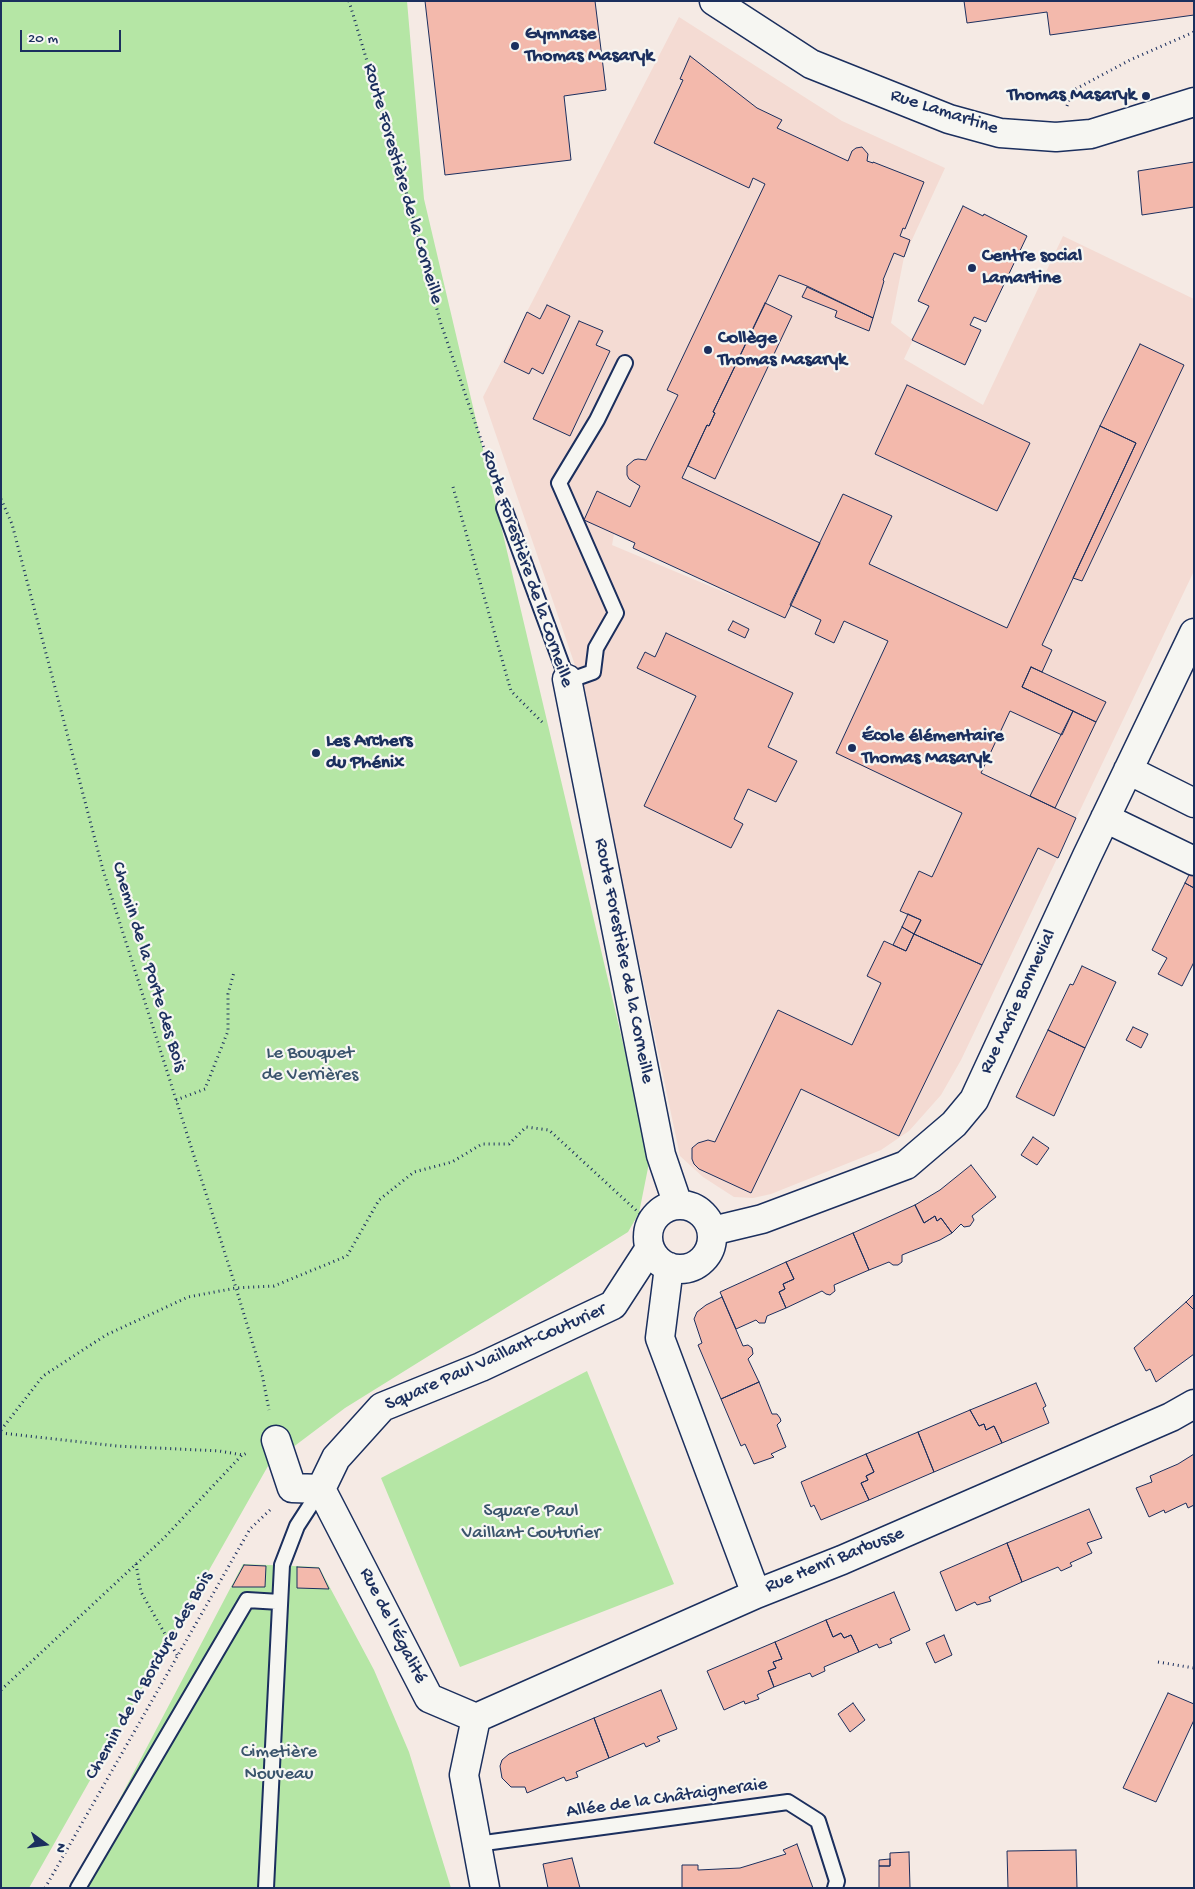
<!DOCTYPE html>
<html>
<head>
<meta charset="utf-8">
<style>
	body { margin:0 }
	#map { position:relative; width:1195px; height:1889px; overflow:hidden; background:#f5eae4; font-family:"Gochi Hand",sans-serif }
	canvas { display:block }
	.frame { position:absolute; inset:0; border:2px solid #1b2f5e; pointer-events:none }
	.north { position:absolute; left:20px; top:1819px; width:50px; height:50px; -webkit-text-stroke:4px #f6f6f2; paint-order:stroke; rotate:104deg; font-size:14px; font-weight:700; line-height:20px; text-align:center; color:#1b2f5e }
	.north::after { content:''; display:block; margin:auto; width:18px; height:22px; background:#1b2f5e; clip-path:polygon(50% 0,100% 100%,50% 72%,0 100%) }
	.scale { position:absolute; left:20px; top:30px; width:101px; height:22px; box-sizing:border-box; border:2px solid #1b2f5e; border-top:0; padding-left:6px; font-size:15px; line-height:18px; white-space:nowrap; color:#1b2f5e; -webkit-text-stroke:4px #f6f6f2; paint-order:stroke }
</style>
</head>
<body>
<div id="map">
<canvas width="1195" height="1889"></canvas>
<div class="frame"></div>
<div class="north">N</div>
<div class="scale">20 m</div>
</div>
<script>
const g = document.querySelector('canvas').getContext('2d');
g.lineJoin = 'round';
function paint(path, color) { g.fillStyle = color; g.fill(path, 'evenodd'); }
const toPath = rows => new Path2D(rows.map(r => 'M' + r).join(''));
function strokePath(path, color, width, dash) { g.strokeStyle = color; g.lineWidth = width; g.lineCap = dash ? 'butt' : 'round'; g.setLineDash(dash || []); g.stroke(path); }
function label(font, color, halo, rows, align = 'center') {
  g.font = font + ' "Gochi Hand",sans-serif'; g.lineWidth = 4.5; g.setLineDash([]); g.textBaseline = 'middle'; g.strokeStyle = halo; g.fillStyle = color; for (const [text, x, y, turn = 0] of rows) {
    g.save(); g.translate(x, y); g.rotate((+turn || 0) * Math.PI / 180); g.textAlign = isNaN(turn) ? turn : align; if (halo) g.strokeText(text, 0, 0); g.fillText(text, 0, 0); g.restore();
  }
}
paint(toPath([
	[679,17,842,121,945,168,904,257,891,323,913,340,904,359,983,405,1063,236,1194,299,1194,571,961,1060,941,1095,909,1131,881,1150,771,1194,753,1198,734,1197,703,1177,680,1156,579,677,483,397],
	[614,534,615,534,774,613,612,545]
]), '#f4dbd3');
paint(toPath([
	[1,1,407,1,424,199,650,1158,639,1213,628,1232,345,1408,268,1466,29,1888,1,1888],
	[587,1371,674,1584,460,1667,381,1478],
	[243,1564,319,1567,374,1670,409,1752,451,1888,73,1888]
]), '#b5e6a5');
const building = toPath([
	[425,1,595,1,606,90,564,96,571,160,445,175,425,1],
	[964,1,1194,1,1194,15,1050,35,1047,12,967,23,964,1],
	[690,56,757,108,782,120,777,128,848,161,852,151,856,148,862,147,868,154,867,161,873,163,873,162,924,182,905,229,903,228,900,236,910,240,904,257,894,253,883,280,884,281,873,318,807,286,779,275,713,412,715,413,709,426,707,425,682,478,820,543,785,618,633,548,635,543,584,520,597,491,630,507,640,486,629,479,627,475,627,466,634,460,638,459,646,460,678,395,667,390,765,184,753,178,749,188,654,143,683,80,680,79,690,56],
	[1194,162,1194,207,1142,215,1138,171,1194,162],
	[963,206,983,216,984,214,1027,236,986,322,974,317,970,325,981,330,965,365,912,340,929,306,918,301,963,206],
	[807,287,873,318,869,331,835,317,837,311,802,297,807,287],
	[765,303,792,316,715,479,688,466,707,425,709,426,715,413,713,412,765,303],
	[547,305,570,316,543,374,532,368,529,374,504,362,527,312,540,319,547,305],
	[579,321,603,331,596,345,610,351,570,436,533,419,579,321],
	[1140,344,1184,365,1082,581,1073,578,1136,443,1100,426,1140,344],
	[907,385,1030,443,997,511,875,454,907,385],
	[1100,426,1136,443,1042,645,1052,650,1042,672,1031,667,1022,687,1073,711,1062,735,1010,711,981,773,1076,818,1058,858,1038,848,982,965,914,934,921,920,900,911,919,871,932,877,962,813,836,753,888,641,844,621,834,643,815,634,821,620,790,605,843,494,892,516,869,564,1007,628,1100,426],
	[733,621,749,629,745,638,728,630,733,621],
	[666,633,793,693,768,747,797,761,776,802,748,789,734,819,743,824,731,848,644,806,696,696,637,668,645,652,655,657,666,633],
	[1031,667,1106,702,1096,722,1022,687,1031,667],
	[1073,711,1096,722,1055,808,1030,796,1073,711],
	[1194,865,1194,888,1185,883,1194,865],
	[1185,883,1194,888,1194,962,1182,986,1158,974,1167,958,1152,950,1185,883],
	[908,914,921,920,914,934,902,927,908,914],
	[902,927,914,934,906,951,893,945,902,927],
	[914,934,982,965,899,1136,801,1089,751,1193,699,1169,694,1164,692,1159,692,1148,698,1143,708,1140,715,1142,778,1010,852,1045,881,983,867,976,884,941,906,951,914,934],
	[1082,966,1116,982,1085,1048,1048,1030,1070,984,1073,985,1082,966],
	[1133,1027,1148,1034,1141,1048,1126,1040,1133,1027],
	[1048,1030,1085,1048,1054,1116,1016,1097,1048,1030],
	[1033,1137,1049,1148,1037,1165,1021,1155,1033,1137],
	[971,1165,996,1197,972,1216,974,1220,970,1226,964,1227,961,1224,952,1233,941,1218,937,1221,935,1216,924,1223,915,1205,940,1190,971,1165],
	[915,1205,924,1223,935,1216,937,1221,941,1218,952,1233,940,1240,902,1255,902,1262,898,1265,893,1265,889,1262,869,1270,853,1233,915,1205],
	[853,1233,869,1270,834,1285,835,1291,830,1295,826,1294,822,1291,786,1308,779,1292,785,1289,783,1284,794,1279,786,1262,853,1233],
	[786,1262,794,1279,783,1284,785,1289,779,1292,786,1308,767,1316,765,1323,759,1323,756,1320,736,1329,720,1292,786,1262],
	[1194,1294,1194,1310,1186,1302,1194,1294],
	[722,1297,743,1346,748,1345,752,1348,753,1354,748,1359,759,1382,721,1399,698,1345,702,1343,694,1319,697,1312,706,1305,722,1297],
	[1186,1302,1194,1310,1194,1354,1156,1382,1150,1369,1146,1371,1134,1348,1186,1302],
	[759,1382,772,1414,777,1414,780,1418,781,1421,777,1425,786,1447,771,1454,774,1457,754,1464,745,1444,741,1446,721,1399,759,1382],
	[1036,1383,1046,1406,1043,1408,1049,1423,1002,1443,994,1426,986,1430,984,1424,979,1426,970,1410,1036,1383],
	[970,1410,979,1426,984,1424,986,1430,994,1426,1002,1443,934,1472,918,1432,970,1410],
	[918,1432,934,1472,869,1500,861,1483,868,1480,866,1476,874,1472,866,1454,918,1432],
	[866,1454,874,1472,866,1476,868,1480,861,1483,869,1500,821,1520,814,1505,811,1507,801,1482,866,1454],
	[1194,1454,1194,1505,1188,1508,1186,1503,1165,1513,1164,1510,1149,1517,1136,1488,1152,1482,1150,1476,1178,1464,1194,1454],
	[1089,1509,1102,1538,1087,1543,1092,1553,1070,1563,1072,1566,1061,1571,1058,1567,1022,1582,1007,1543,1089,1509],
	[1007,1543,1022,1582,989,1597,991,1601,977,1605,975,1602,956,1611,940,1572,1007,1543],
	[244,1565,266,1566,265,1587,232,1587,244,1565],
	[297,1567,319,1568,329,1589,297,1588,297,1567],
	[894,1592,910,1630,890,1639,892,1643,879,1648,877,1644,859,1652,851,1635,844,1638,841,1633,833,1637,826,1620,894,1592],
	[826,1620,833,1637,841,1633,844,1638,851,1635,859,1652,824,1667,825,1671,812,1677,810,1673,774,1687,768,1671,776,1668,773,1662,782,1659,775,1642,826,1620],
	[944,1635,952,1655,935,1663,926,1643,944,1635],
	[775,1642,782,1659,773,1662,776,1668,768,1671,774,1687,757,1695,759,1699,745,1704,744,1701,724,1710,707,1671,775,1642],
	[661,1690,677,1729,657,1737,660,1741,646,1747,644,1743,609,1758,594,1718,661,1690],
	[1168,1693,1194,1704,1194,1720,1156,1802,1123,1788,1168,1693],
	[853,1703,865,1720,850,1732,838,1714,853,1703],
	[594,1718,609,1758,576,1772,578,1777,566,1781,564,1777,527,1793,525,1787,511,1787,502,1778,500,1766,502,1760,509,1754,594,1718],
	[797,1844,813,1888,682,1888,682,1865,698,1865,698,1870,740,1868,786,1854,783,1850,797,1844],
	[1076,1850,1077,1888,1008,1888,1007,1851,1076,1850],
	[909,1852,910,1888,879,1888,879,1866,890,1866,890,1853,909,1852],
	[572,1858,580,1888,548,1888,543,1864,572,1858],
	[890,1859,890,1866,879,1866,879,1860,890,1859]
]);
paint(building, '#f3b9ac');
strokePath(building, '#1b2f5e', 1);
const lane = toPath([
	[504,508,567,679,579,677,593,672,596,648,616,613,559,483,597,420,625,363],
	[477,1844,788,1802,818,1821,837,1881,835,1888],
	[78,1888,247,1600,280,1602],
	[266,1888,282,1565,297,1526,321,1489]
]);
const street = toPath([
	[714,1,811,64,949,119,1000,133,1056,137,1091,134,1194,102],
	[567,679,661,1155,678,1205],
	[1128,770,1194,803],
	[1105,818,1194,861],
	'648 1237a32 32 0 1 1 64 0a32 32 0 1 1-64 0Z',
	[712,1231,762,1219,906,1165,954,1124,974,1100,1087,856,1194,633],
	[669,1267,660,1338,756,1594],
	[276,1440,292,1488,321,1489],
	[321,1489,336,1458,382,1407,481,1367,613,1305,650,1248],
	[321,1489,429,1698,476,1718],
	[476,1718,756,1594,842,1560,1171,1417,1194,1404],
	[476,1718,464,1775,485,1888]
]);
strokePath(lane, '#1b2f5e', 18);
strokePath(street, '#1b2f5e', 31);
strokePath(toPath([
	[349,1,410,205,440,321,497,486],
	[1067,106,1072,91,1130,60,1194,32],
	[453,487,511,691,544,724],
	[1,499,12,524,103,870,236,1288,262,1374,269,1410],
	[176,1100,205,1089,228,1031,228,994,234,972],
	[1,1430,43,1376,106,1335,188,1297,236,1288,274,1286,347,1256,379,1200,414,1172,452,1162,482,1144,509,1144,526,1127,549,1130,639,1213,646,1216],
	[1,1433,117,1446,219,1451,243,1455,247,1453],
	[136,1564,141,1592,177,1655],
	[1158,1662,1194,1668],
	[1,1690,164,1538,242,1455],
	[45,1888,250,1529,270,1510]
]), '#1b2f5e', 3, [1, 4]);
strokePath(lane, '#f6f6f2', 14);
strokePath(street, '#f6f6f2', 28);
for (const [x, y, r, color] of [
	[515,46,5,"#1b2f5e"],
	[1146,96,5,"#1b2f5e"],
	[972,268,5,"#1b2f5e"],
	[708,350,5,"#1b2f5e"],
	[852,748,5,"#1b2f5e"],
	[316,753,5,"#1b2f5e"]
]) { const dot = new Path2D(); dot.arc(x, y, r, 0, 2 * Math.PI); g.fillStyle = color; g.fill(dot); strokePath(dot, '#f6f6f2', 2); }
label('bold 19px', '#1b2f5e', '#f6f6f2', [
	["Gymnase",525,35],
	["Thomas Masaryk",525,57],
	["Thomas Masaryk",1136,96,"right"],
	["Centre social",982,257],
	["Lamartine",982,279],
	["Collège",718,339],
	["Thomas Masaryk",718,361],
	["École élémentaire",862,737],
	["Thomas Masaryk",862,759],
	["Les Archers",326,742],
	["du Phénix",326,764]
], 'left');
label('19px', '#1b2f5e', '#f6f6f2', [
	["Rue Lamartine",944,113,18],
	["Route Forestière de la Corneille",402,184,74],
	["Route Forestière de la Corneille",526,569,71],
	["Route Forestière de la Corneille",623,961,79],
	["Chemin de la Porte des Bois",148,967,73],
	["Rue Marie Bonnevial",1019,1002,-65],
	["Square Paul Vaillant-Couturier",496,1358,-24],
	["Rue Henri Barbusse",835,1561,-22],
	["Rue de l'Égalité",392,1626,63],
	["Chemin de la Bordure des Bois",150,1676,-60],
	["Allée de la Châtaigneraie",667,1799,-8]
]);
label('19px', '#3a546c', '#f6f6f2', [
	["Le Bouquet",310,1054],
	["de Verrières",310,1076],
	["Square Paul",531,1512],
	["Vaillant Couturier",531,1534],
	["Cimetière",279,1753],
	["Nouveau",279,1775]
]);
</script>
</body>
</html>
